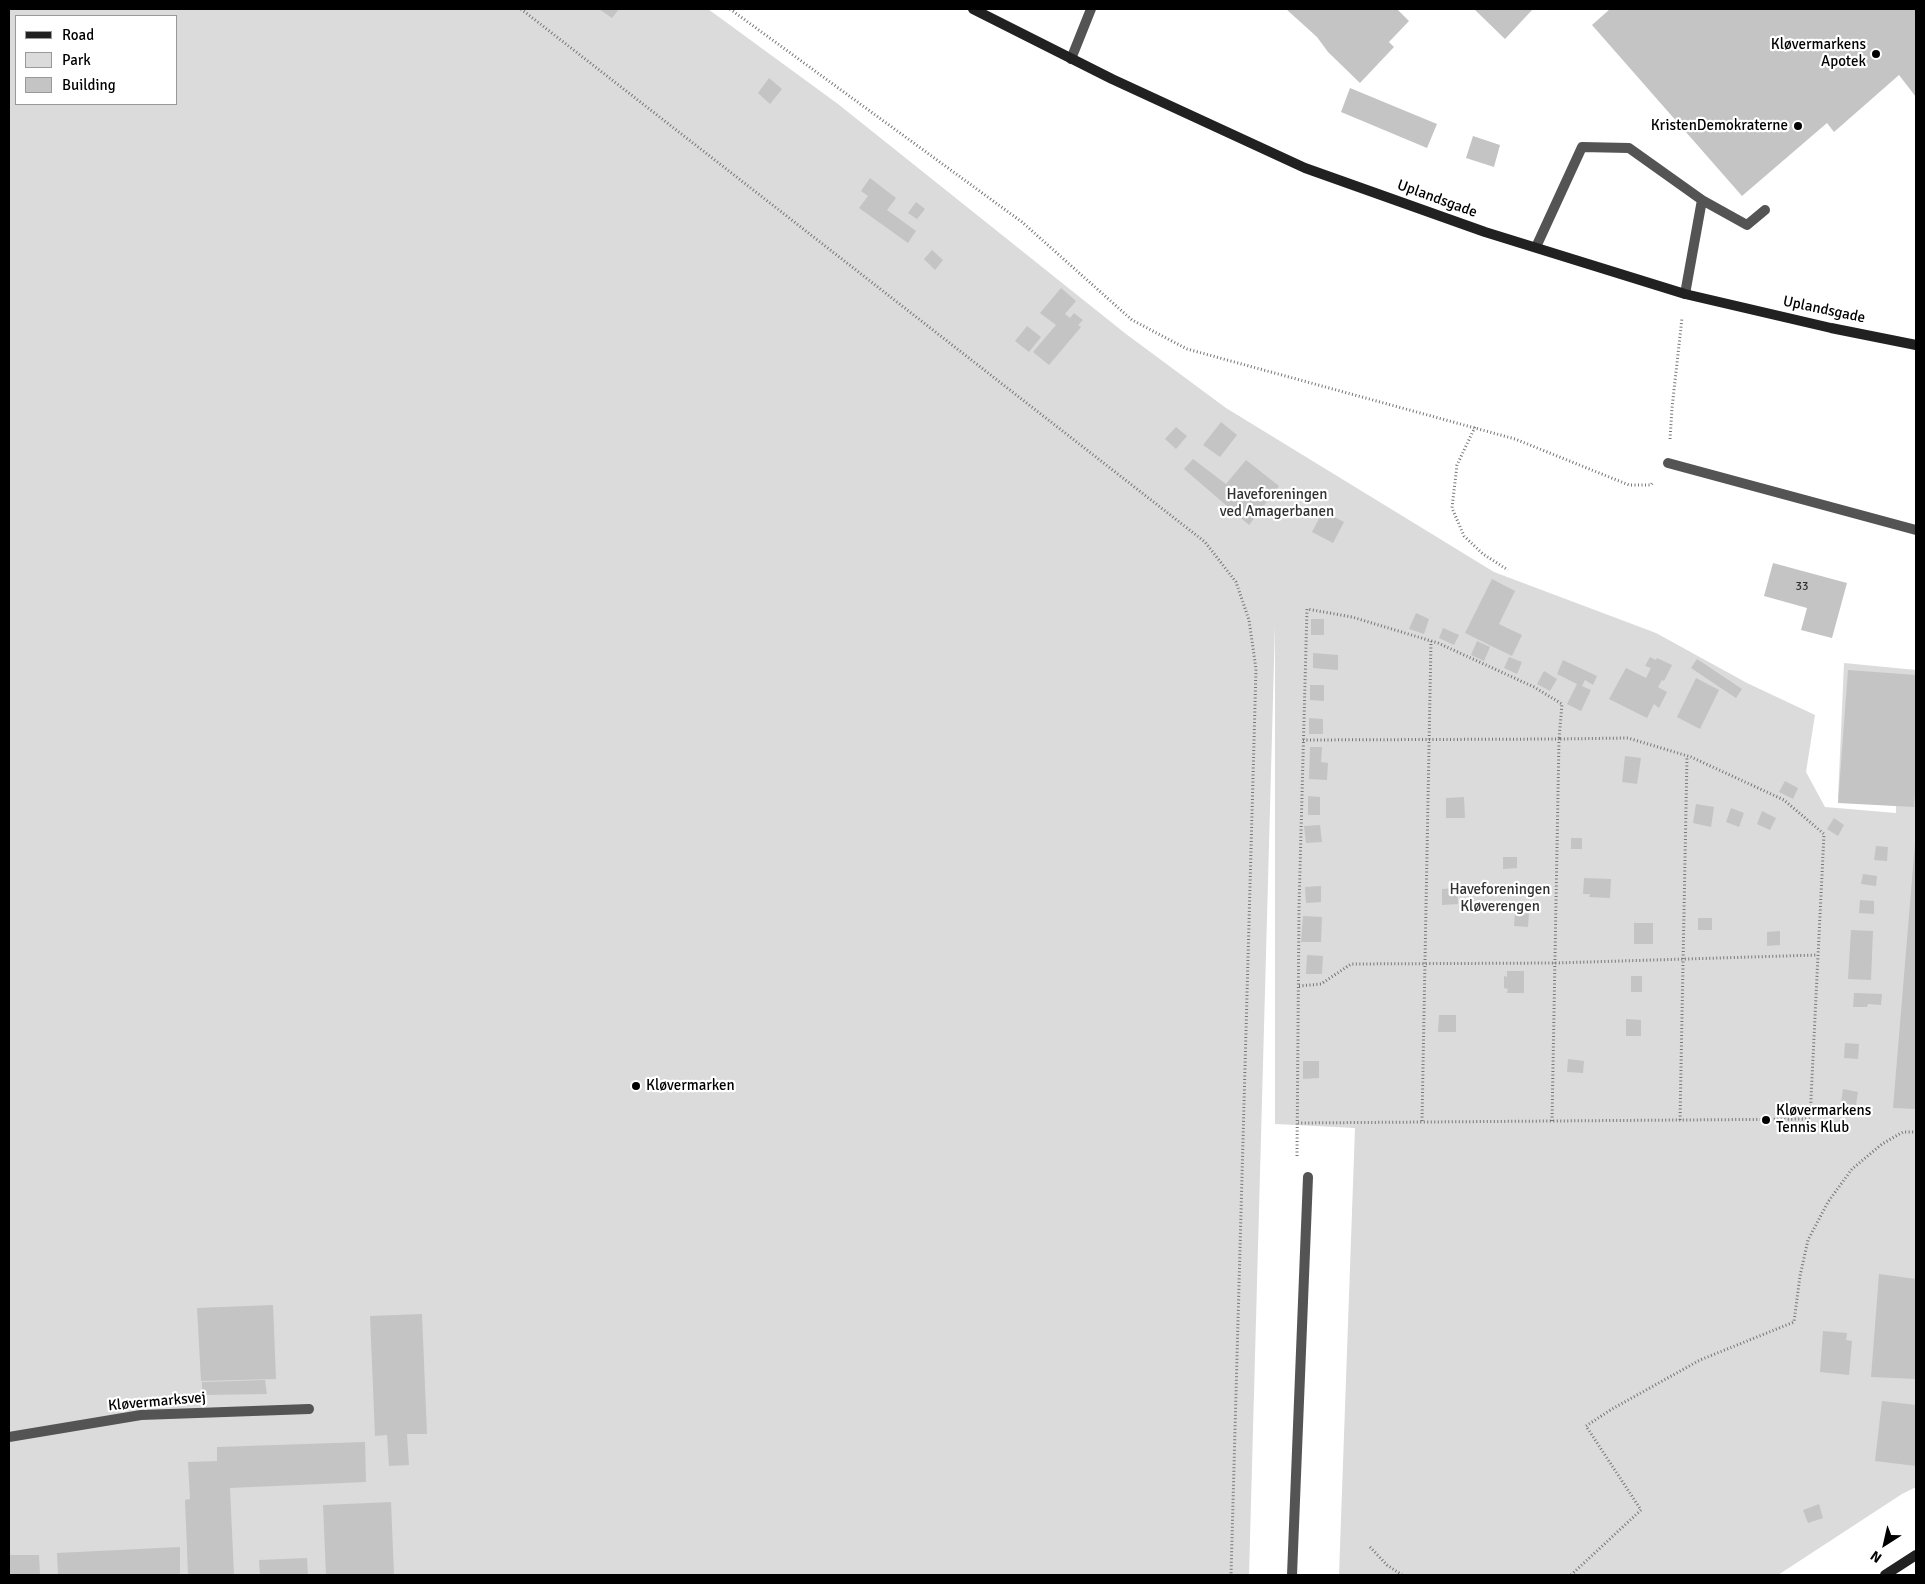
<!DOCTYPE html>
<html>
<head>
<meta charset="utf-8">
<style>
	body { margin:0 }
	#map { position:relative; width:1925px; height:1584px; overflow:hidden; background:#fff; font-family:Signika,sans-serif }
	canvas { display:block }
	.frame { position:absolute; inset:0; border:10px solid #000; pointer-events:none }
	.legend { position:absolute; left:15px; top:15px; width:162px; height:90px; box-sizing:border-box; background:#fff; border:1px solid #999; margin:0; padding:6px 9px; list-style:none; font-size:15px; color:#000 }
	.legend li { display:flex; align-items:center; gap:10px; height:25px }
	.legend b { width:25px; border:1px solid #999 }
	.north { position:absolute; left:1860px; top:1519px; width:50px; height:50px; -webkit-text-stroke:4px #fff; paint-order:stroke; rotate:215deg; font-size:14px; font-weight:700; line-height:20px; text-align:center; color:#000 }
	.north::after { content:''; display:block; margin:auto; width:18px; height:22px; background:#000; clip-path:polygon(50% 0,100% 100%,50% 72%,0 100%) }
</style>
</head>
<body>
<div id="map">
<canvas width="1925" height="1584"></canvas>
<div class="frame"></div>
<ul class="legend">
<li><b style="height:6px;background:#212121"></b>Road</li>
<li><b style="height:14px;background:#dbdbdb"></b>Park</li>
<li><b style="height:14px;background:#c4c4c4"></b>Building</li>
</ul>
<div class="north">N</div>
</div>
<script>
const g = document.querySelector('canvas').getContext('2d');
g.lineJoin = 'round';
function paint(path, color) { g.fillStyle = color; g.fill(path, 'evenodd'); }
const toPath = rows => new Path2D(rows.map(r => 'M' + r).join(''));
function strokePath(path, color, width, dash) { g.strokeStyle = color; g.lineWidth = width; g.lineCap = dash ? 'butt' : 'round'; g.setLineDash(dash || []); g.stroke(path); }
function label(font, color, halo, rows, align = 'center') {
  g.font = font + ' Signika,sans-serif'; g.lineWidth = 4.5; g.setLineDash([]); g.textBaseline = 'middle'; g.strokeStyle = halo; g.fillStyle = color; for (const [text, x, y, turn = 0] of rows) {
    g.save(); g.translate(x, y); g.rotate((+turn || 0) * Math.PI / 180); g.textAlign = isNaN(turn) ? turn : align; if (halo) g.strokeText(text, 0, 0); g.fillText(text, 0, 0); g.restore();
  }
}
paint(toPath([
	[9,9,708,9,838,104,1126,334,1226,408,1494,572,1656,633,1747,683,1815,715,1806,772,1825,807,1896,813,1896,806,1838,799,1844,663,1916,670,1916,1487,1902,1494,1778,1575,1339,1575,1355,1128,1275,1124,1275,625,1249,1575,9,1575],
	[16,16,176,16,176,104,16,104]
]), '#dbdbdb');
paint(toPath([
	[599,9,619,9,612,18],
	[1286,9,1397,9,1409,21,1389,42,1394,47,1360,83,1328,52,1317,37],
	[1474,9,1533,9,1505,39],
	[1610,9,1916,9,1916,97,1899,75,1834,132,1827,123,1742,196,1592,25],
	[769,78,782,89,770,104,758,93],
	[1350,88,1437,124,1427,148,1341,112],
	[1473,136,1500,145,1494,167,1466,158],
	[870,178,896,198,887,210,916,231,908,243,859,208,868,196,861,191],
	[916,202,925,209,917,219,908,213],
	[932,250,943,260,935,270,924,259],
	[1061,288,1076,301,1065,314,1070,318,1074,313,1083,320,1078,325,1081,327,1049,365,1033,352,1056,325,1040,313],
	[1027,326,1041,337,1029,352,1015,341],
	[1221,422,1237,435,1220,457,1203,445],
	[1176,427,1187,436,1176,449,1165,439],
	[1193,459,1226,484,1246,460,1279,486,1249,525,1184,469],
	[1323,511,1344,522,1333,543,1312,532],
	[1773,563,1847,583,1832,638,1801,630,1807,608,1764,596],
	[1492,579,1515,591,1499,624,1522,635,1512,656,1465,633],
	[1416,613,1429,619,1424,634,1409,629],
	[1311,619,1324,619,1324,635,1311,635],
	[1443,628,1459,635,1454,645,1439,638],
	[1477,641,1490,647,1484,661,1471,655],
	[1313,653,1338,655,1338,670,1313,668],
	[1509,657,1522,662,1517,674,1504,668],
	[1650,657,1656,660,1657,658,1672,665,1664,681,1662,680,1658,687,1667,692,1659,708,1654,704,1647,718,1609,699,1626,668,1646,678,1651,668,1645,666],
	[1697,659,1742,689,1736,698,1691,668],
	[1563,660,1597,676,1593,685,1585,680,1582,686,1591,690,1581,711,1567,704,1577,684,1557,674],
	[1848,670,1916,675,1916,780,1914,807,1838,803],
	[1544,671,1557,679,1550,691,1537,684],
	[1696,678,1719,690,1700,729,1677,717],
	[1310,685,1324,685,1324,701,1310,700],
	[1309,718,1323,719,1323,734,1309,734],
	[1310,747,1322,747,1321,762,1328,763,1327,780,1309,779],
	[1625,756,1641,758,1637,784,1622,782],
	[1785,781,1798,788,1793,799,1779,792],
	[1308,796,1320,797,1320,815,1308,815],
	[1464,797,1465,818,1446,818,1446,798],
	[1696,804,1714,807,1711,827,1693,823],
	[1731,808,1744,813,1739,827,1726,822],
	[1762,811,1776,818,1770,830,1757,824],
	[1834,818,1844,825,1838,836,1827,829],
	[1320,825,1322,842,1306,843,1304,826],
	[1571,838,1582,838,1582,849,1571,849],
	[1915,843,1916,843,1916,1109,1893,1108],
	[1876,846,1888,847,1887,861,1874,860],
	[1503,857,1517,857,1517,868,1503,869],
	[1863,874,1877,876,1876,886,1861,884],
	[1584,878,1611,879,1610,898,1589,897,1590,894,1583,894],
	[1321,886,1321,902,1306,903,1305,887],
	[1457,888,1458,904,1442,905,1442,889],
	[1860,900,1874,901,1874,914,1859,913],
	[1515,912,1529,913,1528,927,1514,926],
	[1303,916,1322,917,1321,942,1301,942],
	[1698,918,1712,918,1712,930,1698,930],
	[1634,923,1653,923,1653,944,1634,944],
	[1851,930,1873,931,1871,980,1848,979],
	[1780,931,1780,945,1767,946,1767,932],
	[1307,955,1323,956,1322,974,1306,974],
	[1507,971,1524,971,1524,993,1507,993,1508,989,1504,988,1504,976,1507,977],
	[1631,976,1642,976,1642,992,1631,992],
	[1854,993,1882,994,1881,1005,1868,1004,1867,1007,1853,1007],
	[1439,1015,1456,1015,1456,1032,1438,1032],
	[1626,1019,1641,1020,1641,1036,1626,1036],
	[1845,1043,1859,1044,1858,1059,1844,1058],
	[1568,1059,1584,1061,1583,1073,1567,1072],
	[1303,1061,1319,1061,1319,1078,1303,1079],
	[1843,1089,1858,1092,1856,1105,1841,1103],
	[1879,1274,1916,1279,1916,1379,1871,1377],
	[273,1305,276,1379,201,1381,197,1308],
	[422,1314,427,1434,407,1434,409,1465,389,1466,387,1435,375,1436,370,1316],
	[1823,1331,1847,1333,1846,1340,1852,1341,1849,1375,1820,1372],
	[265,1380,267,1394,202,1395,202,1382],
	[1882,1401,1916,1405,1916,1466,1875,1461],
	[365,1442,366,1482,230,1488,234,1575,188,1575,185,1500,190,1499,188,1462,217,1461,217,1447],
	[391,1502,394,1575,326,1575,323,1505],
	[1819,1504,1823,1518,1808,1523,1803,1510],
	[180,1547,180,1575,58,1575,57,1553],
	[9,1555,39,1555,40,1575,9,1575],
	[307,1558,308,1575,260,1575,259,1560]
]), '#c4c4c4');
strokePath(toPath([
	[521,9,1205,542,1236,582,1249,620,1256,669,1231,1575],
	[730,9,1022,222,1132,320,1187,349,1515,439,1629,485,1651,485,1653,482],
	[1475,427,1457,465,1452,508,1464,536,1483,554,1508,570],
	[1670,439,1672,408,1682,318],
	[1303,740,1559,739,1552,1121],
	[1299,986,1321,984,1351,964,1555,963,1817,955],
	[1680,1120,1687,756],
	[1422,1121,1431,641],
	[1297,1156,1299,907,1307,609,1352,617,1438,643,1534,687,1562,704,1559,739,1628,738,1691,757,1784,800,1824,834,1810,1119,1298,1123],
	[1370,1547,1387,1565,1402,1575],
	[1571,1575,1641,1510,1586,1426,1612,1409,1700,1360,1794,1322,1800,1276,1808,1240,1828,1202,1852,1169,1882,1144,1903,1132,1916,1132]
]), '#767676', 3, [1, 2.5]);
strokePath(toPath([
	[1071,59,1091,9],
	[1536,247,1582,147,1629,148,1702,200,1747,225,1765,210],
	[1685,294,1702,200],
	[1668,463,1916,530],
	[9,1437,141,1415,309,1409],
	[1292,1575,1308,1177]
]), '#545454', 10);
strokePath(toPath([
	[973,9,1112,79,1305,168,1485,232,1685,294,1831,328,1916,345],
	[1885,1575,1916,1555]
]), '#212121', 10);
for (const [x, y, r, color] of [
	[1876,54,5,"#000"],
	[1798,126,5,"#000"],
	[636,1086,5,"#000"],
	[1766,1120,5,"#000"]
]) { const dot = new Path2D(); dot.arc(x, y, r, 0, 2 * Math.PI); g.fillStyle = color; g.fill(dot); strokePath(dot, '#fff', 2); }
label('12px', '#313131', null, [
	["33",1802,587]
]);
label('15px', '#000', '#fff', [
	["Kløvermarkens",1866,45],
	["Apotek",1866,62],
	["KristenDemokraterne",1788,126],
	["Kløvermarken",646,1086,"left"],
	["Kløvermarkens",1776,1111,"left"],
	["Tennis Klub",1776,1128,"left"]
], 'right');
label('15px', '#000', '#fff', [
	["Uplandsgade",1437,199,20],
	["Uplandsgade",1824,310,12],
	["Kløvermarksvej",157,1402,-5]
]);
label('15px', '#323232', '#fff', [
	["Haveforeningen",1277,495],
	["ved Amagerbanen",1277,512],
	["Haveforeningen",1500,890],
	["Kløverengen",1500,907]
]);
</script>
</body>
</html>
